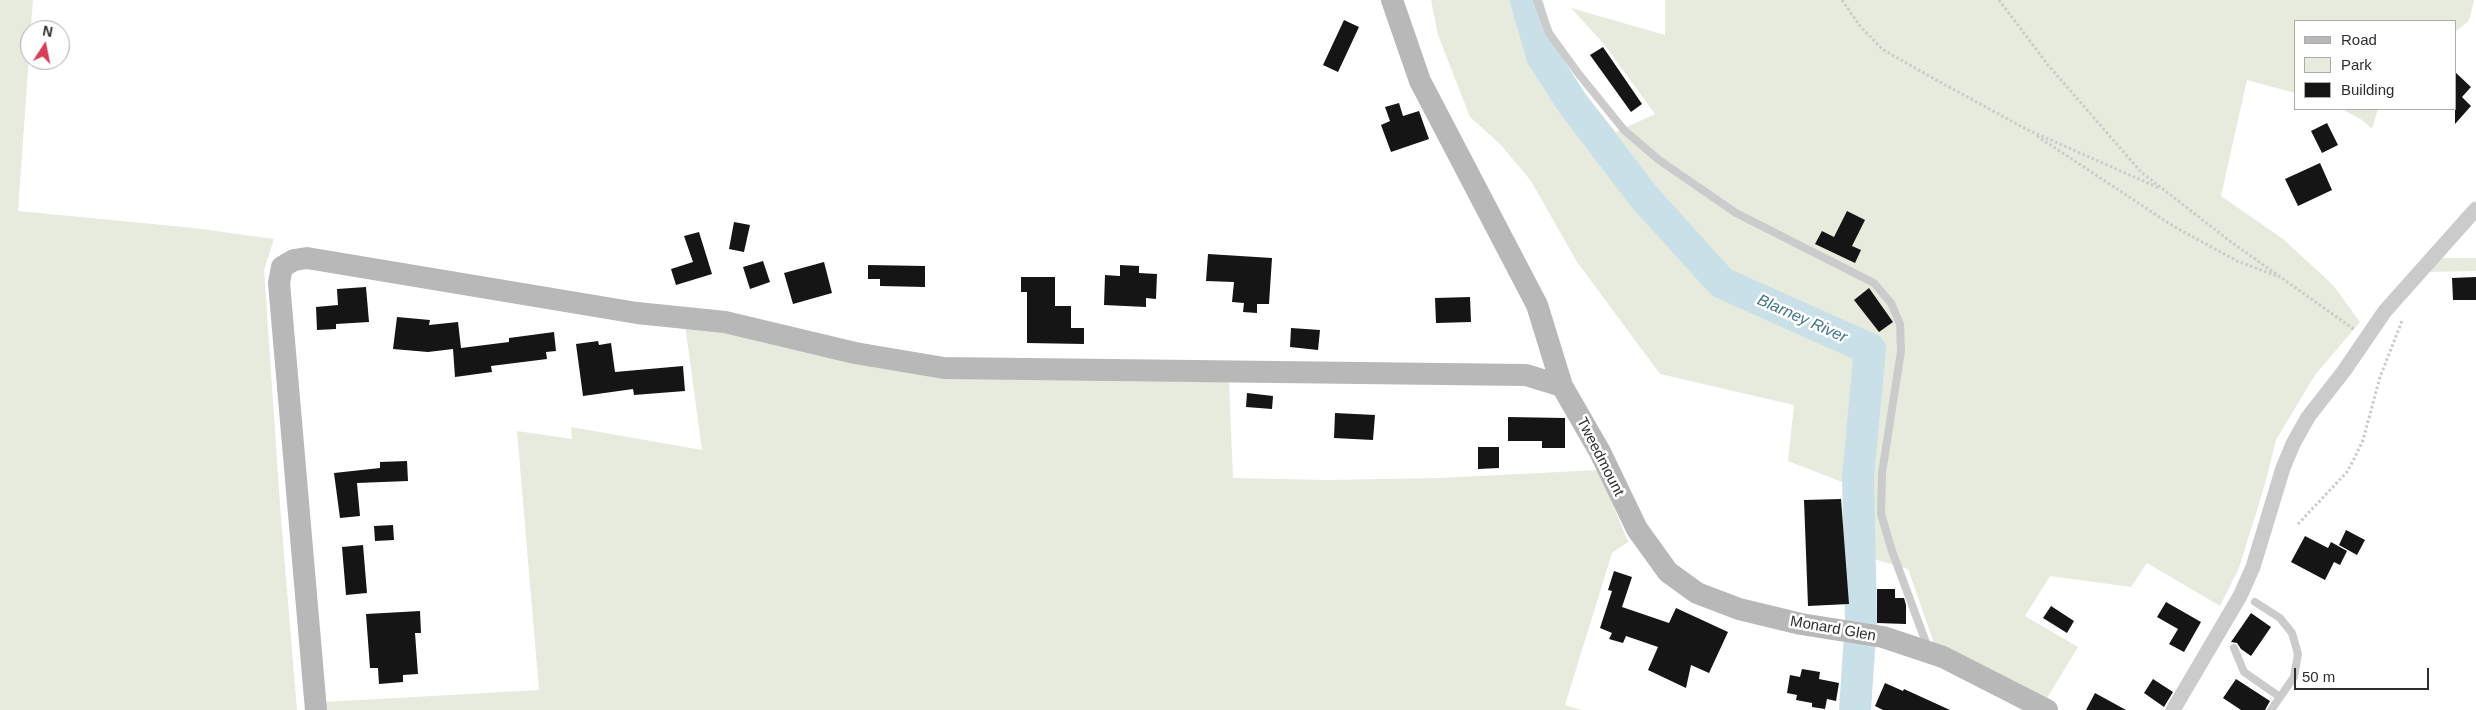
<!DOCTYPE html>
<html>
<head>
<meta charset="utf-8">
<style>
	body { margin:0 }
	#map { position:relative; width:2476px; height:710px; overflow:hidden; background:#fff; font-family:Helvetica,sans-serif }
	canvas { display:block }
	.legend { position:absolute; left:2294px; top:20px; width:162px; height:90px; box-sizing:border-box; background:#fff; border:1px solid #ababab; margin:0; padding:6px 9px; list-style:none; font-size:15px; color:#2e2e2e }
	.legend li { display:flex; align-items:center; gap:10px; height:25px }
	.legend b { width:25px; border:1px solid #ababab }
	.north { position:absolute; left:20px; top:20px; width:50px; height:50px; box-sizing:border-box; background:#fff; border:1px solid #ababab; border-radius:50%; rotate:11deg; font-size:14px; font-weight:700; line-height:20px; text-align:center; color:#2e2e2e }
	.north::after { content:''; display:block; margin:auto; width:18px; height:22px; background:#d93c56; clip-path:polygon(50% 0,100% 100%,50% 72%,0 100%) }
	.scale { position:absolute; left:2294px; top:668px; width:135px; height:22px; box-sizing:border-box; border:2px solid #2e2e2e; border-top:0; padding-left:6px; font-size:15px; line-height:18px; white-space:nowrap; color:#2e2e2e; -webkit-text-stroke:4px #fff; paint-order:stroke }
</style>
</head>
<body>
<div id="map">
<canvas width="2476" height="710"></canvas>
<ul class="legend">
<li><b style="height:6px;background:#b8b8b8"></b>Road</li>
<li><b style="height:14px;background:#e6ebdd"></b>Park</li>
<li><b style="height:14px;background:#151515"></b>Building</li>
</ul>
<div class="north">N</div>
<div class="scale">50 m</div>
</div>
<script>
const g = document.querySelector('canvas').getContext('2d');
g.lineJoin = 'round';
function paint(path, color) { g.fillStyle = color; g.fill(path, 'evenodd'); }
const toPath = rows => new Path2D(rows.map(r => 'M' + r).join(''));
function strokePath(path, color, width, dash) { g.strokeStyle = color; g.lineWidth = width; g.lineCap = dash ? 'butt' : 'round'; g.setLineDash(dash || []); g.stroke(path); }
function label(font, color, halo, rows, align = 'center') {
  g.font = font + ' Helvetica,sans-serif'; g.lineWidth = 5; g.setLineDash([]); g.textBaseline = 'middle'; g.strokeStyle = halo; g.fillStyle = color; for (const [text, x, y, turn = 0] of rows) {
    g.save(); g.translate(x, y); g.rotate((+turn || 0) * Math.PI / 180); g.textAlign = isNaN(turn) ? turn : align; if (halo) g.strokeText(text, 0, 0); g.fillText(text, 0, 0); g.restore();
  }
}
paint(toPath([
	[0,0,33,0,18,211,194,228,274,239,264,270,281,518,297,710,0,710],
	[1431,0,1531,0,1556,58,1616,132,1655,114,1604,44,1571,8,1665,35,1665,0,2474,0,2469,21,2455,32,2455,21,2295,21,2295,93,2247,80,2221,196,2283,239,2333,285,2360,322,2315,375,2276,440,2265,484,2239,568,2220,606,2147,563,2131,587,2050,576,2025,616,2078,647,2047,698,1935,646,1908,569,1850,552,1847,484,1788,461,1794,405,1660,374,1577,262,1531,181,1500,144,1470,117,1438,35],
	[2342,109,2378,109,2372,129,2362,120],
	[2441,258,2476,258,2476,271,2426,272],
	[684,317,855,353,1229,382,1233,478,1328,480,1439,478,1599,470,1628,542,1612,553,1565,705,1582,710,324,710,324,702,539,690,517,431,572,439,571,427,702,450]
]), '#e6ebdd');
strokePath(toPath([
	[1526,0,1542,56,1573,104,1644,197,1722,283,1870,349,1858,477,1861,620,1855,710]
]), '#cae0e9', 32);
paint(toPath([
	[1344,20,1359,27,1338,72,1323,65],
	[1603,47,1642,104,1631,112,1590,55],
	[2455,72,2471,87,2462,97,2471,106,2455,124],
	[1399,103,1403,116,1419,111,1429,139,1391,152,1381,125,1390,121,1385,107],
	[2327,123,2338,145,2322,153,2311,131],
	[2320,163,2332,190,2298,206,2285,179],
	[1847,211,1865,220,1852,246,1861,250,1855,263,1815,244,1822,231,1834,237],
	[734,222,750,225,744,252,729,249],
	[699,232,712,274,676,285,671,269,693,262,684,236],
	[1208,254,1272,258,1269,304,1257,304,1257,313,1243,312,1244,303,1232,302,1234,282,1206,281],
	[763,261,770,282,750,289,743,267],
	[824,262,832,293,793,304,784,273],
	[868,265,925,266,925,287,880,286,880,279,868,279],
	[1120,265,1139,266,1139,273,1157,274,1156,299,1146,298,1146,307,1104,305,1105,275,1120,276],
	[1021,277,1055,277,1055,306,1071,306,1071,328,1084,328,1084,344,1027,343,1027,292,1021,292],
	[2476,277,2476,300,2453,300,2452,278],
	[366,287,369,322,336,324,336,329,317,330,316,307,338,305,337,289],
	[1869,288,1893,322,1879,332,1854,300],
	[1470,297,1471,322,1436,323,1435,298],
	[397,317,430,320,429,325,458,322,461,348,509,342,509,338,554,332,556,351,546,352,547,359,491,366,492,372,455,377,453,349,428,352,393,349],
	[1291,328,1320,330,1318,350,1290,347],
	[598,341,599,345,611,343,615,372,683,366,685,391,634,395,633,389,583,396,576,344],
	[1247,393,1273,396,1272,409,1246,407],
	[1335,413,1375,415,1373,440,1334,438],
	[1508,417,1565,418,1565,448,1542,448,1542,441,1508,441],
	[1478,447,1499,447,1499,468,1478,469],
	[407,461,408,481,357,483,360,516,340,518,334,473,380,468,380,462],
	[1841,499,1849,604,1808,606,1804,500],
	[393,525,394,540,375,541,374,526],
	[2346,530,2365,540,2357,555,2339,545],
	[2305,536,2328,548,2331,542,2347,551,2340,565,2334,562,2325,580,2291,562],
	[363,545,367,593,346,595,342,547],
	[1614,571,1632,577,1622,607,1669,623,1676,608,1728,632,1709,673,1691,665,1686,688,1648,670,1658,647,1626,636,1623,643,1609,639,1612,633,1600,628,1612,591,1608,590],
	[1877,589,1895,589,1895,598,1904,598,1906,605,1906,624,1877,623],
	[2166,602,2201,622,2184,652,2169,644,2178,629,2157,617],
	[2051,606,2074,621,2067,633,2043,618],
	[420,611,421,633,415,633,418,674,403,675,403,682,379,684,378,668,370,668,366,614],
	[2251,613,2271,627,2251,656,2241,649,2237,643,2231,642],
	[1802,669,1820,672,1819,679,1839,683,1836,701,1827,699,1825,709,1812,707,1812,703,1796,700,1797,695,1787,693,1790,675,1800,677],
	[2153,679,2173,692,2164,707,2144,693],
	[2236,679,2270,701,2265,710,2241,710,2223,698],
	[1885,683,1903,691,1904,689,1950,710,1883,710,1875,706],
	[2095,693,2126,710,2086,710]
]), '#151515');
strokePath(toPath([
	[1842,0,1860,26,1882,49,1931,77,2026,129,2159,188],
	[1999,0,2048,65,2141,172,2231,242,2355,330],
	[2037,136,2173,226,2237,261,2277,276],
	[2298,524,2347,472,2354,459,2363,440,2380,377,2402,321]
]), '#cbcbcb', 3, [2.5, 2.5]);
strokePath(toPath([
	[1537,0,1549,33,1578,73,1624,130,1659,160,1736,213,1874,283,1891,303,1900,324,1901,351,1882,473,1881,514,1892,551,1928,648],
	[2255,602,2280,618,2292,633,2298,654,2294,677,2271,710],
	[2234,648,2244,672,2280,697]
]), '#cbcbcb', 8);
strokePath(toPath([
	[2173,710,2240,596,2253,567,2283,468,2293,444,2308,417,2344,371,2385,311,2476,209]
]), '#cbcbcb', 15);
strokePath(toPath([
	[1392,0,1420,81,1537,305,1562,386,1600,452,1637,529,1668,572,1697,593,1739,609,1801,624,1883,637,1943,657,2047,710],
	[316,710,279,283,282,267,294,260,307,258,637,313,725,322,855,353,944,368,1526,375,1562,386]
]), '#b8b8b8', 22);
label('15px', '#2e2e2e', '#fff', [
	["Tweedmount",1600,457,63],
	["Monard Glen",1833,629,10]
]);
label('italic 16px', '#42758b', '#fff', [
	["Blarney River",1802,319,24]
]);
</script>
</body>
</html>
